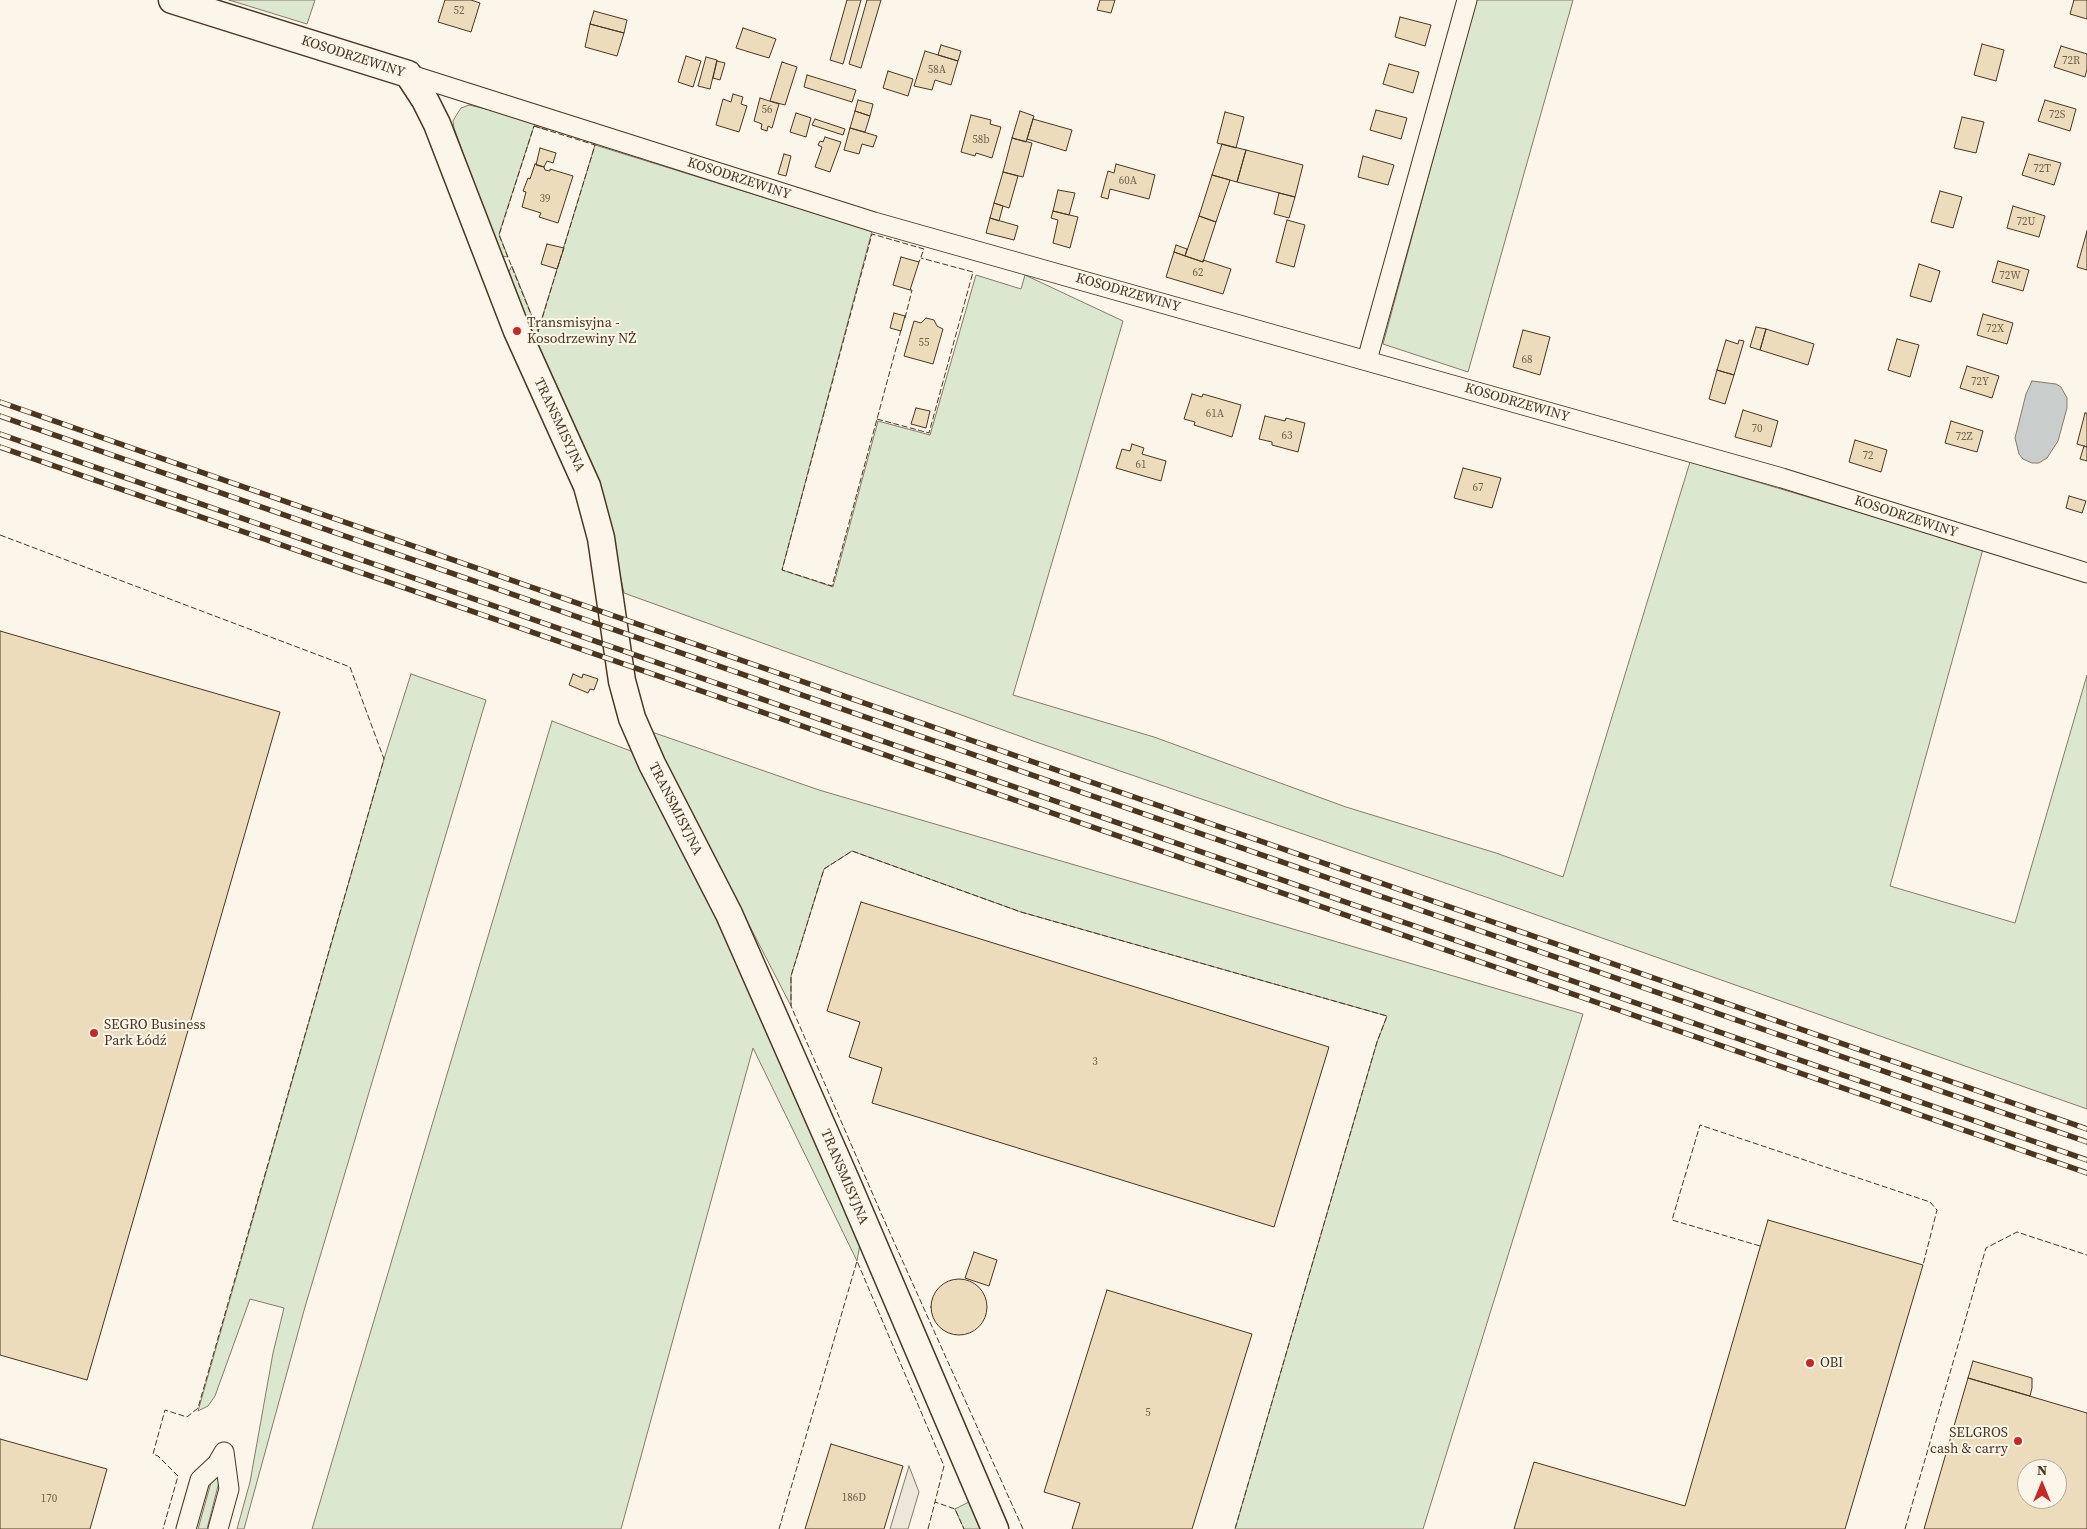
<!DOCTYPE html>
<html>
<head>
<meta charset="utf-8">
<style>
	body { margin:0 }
	#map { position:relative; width:2087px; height:1529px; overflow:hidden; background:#fbf6e9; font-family:"Source Serif 4",serif }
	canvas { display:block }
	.north { position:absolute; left:2017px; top:1459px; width:50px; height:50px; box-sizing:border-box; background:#fbf6e9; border:1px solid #b4a999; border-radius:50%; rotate:0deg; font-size:14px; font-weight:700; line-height:20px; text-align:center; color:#4a3520 }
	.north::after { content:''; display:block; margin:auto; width:18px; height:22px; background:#c62828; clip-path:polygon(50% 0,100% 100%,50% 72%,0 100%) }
</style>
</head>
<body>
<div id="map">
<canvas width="2087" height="1529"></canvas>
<div class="north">N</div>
</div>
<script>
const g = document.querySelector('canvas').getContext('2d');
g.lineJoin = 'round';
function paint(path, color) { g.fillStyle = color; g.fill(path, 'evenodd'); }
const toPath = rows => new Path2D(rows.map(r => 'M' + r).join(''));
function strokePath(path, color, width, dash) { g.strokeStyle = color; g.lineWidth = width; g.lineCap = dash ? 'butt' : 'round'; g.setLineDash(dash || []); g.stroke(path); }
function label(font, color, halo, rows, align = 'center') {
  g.font = font + ' "Source Serif 4",serif'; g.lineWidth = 4; g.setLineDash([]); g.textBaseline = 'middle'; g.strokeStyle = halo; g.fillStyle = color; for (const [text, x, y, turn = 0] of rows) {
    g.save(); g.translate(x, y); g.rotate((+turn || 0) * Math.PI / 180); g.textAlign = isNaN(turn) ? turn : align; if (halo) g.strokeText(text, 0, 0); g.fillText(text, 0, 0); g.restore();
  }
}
const green = toPath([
	[229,0,315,0,307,24,229,0],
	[1476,0,1573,0,1468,372,1383,344,1476,0],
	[469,105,522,117,548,126,547,130,534,126,499,234,508,257,500,256,499,253,454,128,453,121,457,114,461,108,469,105],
	[595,145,872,231,782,570,833,587,878,421,930,435,976,275,1021,289,1025,275,1123,321,1013,695,1154,737,1346,807,1496,853,1563,877,1690,462,1983,549,1890,886,2015,923,2087,675,2087,1109,1483,896,1036,742,624,593,606,510,552,383,508,273,512,266,538,331,595,145],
	[411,674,486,700,305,1307,244,1529,237,1529,250,1482,273,1353,284,1308,250,1299,215,1396,208,1406,198,1411,384,759,411,674],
	[552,721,636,753,763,1015,860,1244,857,1261,753,1048,621,1529,312,1529,552,721],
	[649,731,819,790,1583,1014,1423,1529,1235,1529,1377,1042,1387,1016,1021,912,852,851,824,869,791,976,791,1006,649,731],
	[214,1472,220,1478,207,1529,198,1529,214,1472],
	[973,1500,985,1529,964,1529,955,1509,973,1500]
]);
paint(green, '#dce7d0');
strokePath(green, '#887966', 1);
const parking = toPath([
	[909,1466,919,1492,908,1529,890,1529,909,1466]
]);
paint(parking, '#ede7d9');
strokePath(parking, '#887966', 1);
const water = toPath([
	[2032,381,2056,384,2061,387,2067,398,2067,408,2058,441,2047,458,2039,463,2032,463,2023,459,2019,454,2015,438,2026,394,2032,381]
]);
paint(water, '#c9cecd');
strokePath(water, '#887966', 1);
const building = toPath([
	[445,0,471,0,480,3,471,32,438,22,445,0],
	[847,0,861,0,843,64,830,60,847,0],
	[867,0,881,0,861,68,849,64,867,0],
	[1100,0,1115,0,1111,13,1097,10,1100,0],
	[2074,0,2087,0,2087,19,2070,14,2074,0],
	[594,11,627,20,624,33,590,24,594,11],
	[1400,17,1431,25,1425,46,1395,37,1400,17],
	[590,24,624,33,617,56,585,47,590,24],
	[743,28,776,39,769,58,736,48,743,28],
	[1982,44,2004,50,1996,81,1974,75,1982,44],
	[941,45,961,51,958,61,938,55,941,45],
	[2061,46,2087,54,2087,69,2085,77,2054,67,2061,46],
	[925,51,958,61,951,85,935,80,932,90,914,86,925,51],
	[686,56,701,61,693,87,678,82,686,56],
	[706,57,717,60,710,89,698,86,706,57],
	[717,61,725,63,720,80,713,78,717,61],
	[782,62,797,67,785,105,770,101,782,62],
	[1389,64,1419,72,1413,93,1383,84,1389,64],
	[888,71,913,79,908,96,883,88,888,71],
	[807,75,856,90,852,102,804,87,807,75],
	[733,94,743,97,741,104,747,106,739,132,716,125,723,99,731,102,733,94],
	[760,98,779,104,772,128,768,126,767,131,761,129,762,124,754,121,760,98],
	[858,100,873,104,870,116,855,111,858,100],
	[2045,100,2076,109,2070,131,2038,121,2045,100],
	[1376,110,1407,118,1401,139,1370,130,1376,110],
	[855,111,870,116,865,132,850,128,855,111],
	[1020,111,1034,116,1026,142,1012,138,1020,111],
	[1225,112,1244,117,1236,148,1217,143,1225,112],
	[796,113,811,118,806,137,790,132,796,113],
	[971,115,991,120,990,124,1001,127,992,158,976,153,975,156,961,152,971,115],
	[1962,117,1984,122,1976,153,1954,148,1962,117],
	[815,119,845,129,843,135,812,125,815,119],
	[1033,119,1072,130,1066,151,1027,139,1033,119],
	[850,128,877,136,873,147,862,144,859,154,844,150,850,128],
	[825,137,841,142,830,172,815,167,822,147,818,145,820,141,823,142,825,137],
	[1012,138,1032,143,1023,177,1003,172,1012,138],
	[1222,144,1246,150,1237,182,1212,175,1222,144],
	[540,148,556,153,553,163,547,161,544,167,536,165,540,148],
	[1246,150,1303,165,1295,197,1237,182,1246,150],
	[784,154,791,156,786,176,778,174,784,154],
	[2029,154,2061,163,2054,185,2022,175,2029,154],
	[1363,156,1394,165,1388,185,1358,177,1363,156],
	[535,164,544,167,545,170,550,171,550,169,573,176,558,223,539,217,541,213,522,207,526,192,523,191,528,178,530,179,535,164],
	[1116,164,1155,175,1149,199,1110,189,1108,199,1101,197,1108,171,1114,173,1116,164],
	[1003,172,1018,176,1009,208,994,203,1003,172],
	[1212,175,1230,180,1216,222,1199,216,1212,175],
	[1058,190,1075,193,1069,215,1053,211,1058,190],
	[1940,191,1962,197,1953,228,1931,222,1940,191],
	[1279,193,1295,197,1289,218,1274,214,1279,193],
	[994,203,1003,206,999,221,990,218,994,203],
	[2013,206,2045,216,2039,237,2007,228,2013,206],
	[1053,211,1078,217,1070,248,1053,243,1058,220,1051,218,1053,211],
	[1199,216,1216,222,1203,262,1185,256,1199,216],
	[990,218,1018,226,1014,240,986,233,990,218],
	[1287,220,1305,225,1294,267,1276,262,1287,220],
	[2087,231,2087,270,2077,267,2087,231],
	[547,244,564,248,557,269,541,264,547,244],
	[1176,245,1187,249,1185,256,1174,252,1176,245],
	[1174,252,1203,262,1203,260,1231,269,1223,294,1166,277,1174,252],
	[901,257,919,262,910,290,893,285,901,257],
	[1998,261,2029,270,2023,291,1992,282,1998,261],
	[1919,264,1940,271,1931,302,1910,296,1919,264],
	[894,313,905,316,901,331,890,328,894,313],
	[1983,314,2013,323,2007,344,1977,335,1983,314],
	[926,318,934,320,937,326,943,329,933,364,904,356,914,321,921,323,926,318],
	[1756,327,1766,329,1760,350,1750,347,1756,327],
	[1766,329,1814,344,1808,365,1760,350,1766,329],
	[1523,330,1550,337,1540,375,1513,367,1523,330],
	[1897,339,1919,345,1910,377,1888,370,1897,339],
	[1726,340,1738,344,1739,340,1744,341,1734,375,1717,370,1726,340],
	[1967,366,1999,376,1992,398,1960,388,1967,366],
	[1717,370,1734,375,1725,404,1709,399,1717,370],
	[1192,394,1202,397,1203,394,1241,405,1232,437,1194,425,1195,422,1184,419,1192,394],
	[916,408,930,411,926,428,911,424,916,408],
	[1743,410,1778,421,1771,447,1735,437,1743,410],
	[2085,413,2087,413,2087,447,2077,444,2085,413],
	[1265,416,1285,421,1286,418,1305,423,1298,452,1272,445,1272,442,1259,439,1265,416],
	[1951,421,1983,431,1977,452,1945,443,1951,421],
	[1855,440,1887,450,1881,472,1849,462,1855,440],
	[1132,444,1144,448,1142,454,1166,461,1161,481,1116,468,1122,449,1130,451,1132,444],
	[2084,446,2087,447,2087,461,2080,459,2084,446],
	[1463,468,1501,478,1492,508,1454,498,1463,468],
	[2069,496,2086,501,2082,513,2066,508,2069,496],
	[0,631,280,712,87,1380,0,1355,0,631],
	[573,674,582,678,583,674,598,679,594,690,590,689,588,693,569,685,573,674],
	[861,902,1329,1047,1274,1227,872,1103,882,1068,849,1057,860,1022,827,1011,861,902],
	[1768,1220,1923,1265,1845,1529,1514,1529,1534,1462,1685,1506,1768,1220],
	[974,1252,997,1260,989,1286,965,1278,974,1252],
	'931 1307a28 28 0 1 1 56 0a28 28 0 1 1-56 0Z',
	[1107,1290,1252,1334,1192,1529,1072,1529,1080,1503,1044,1492,1107,1290],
	[1973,1361,2032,1378,2032,1388,2030,1396,1968,1378,1973,1361],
	[1968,1378,2087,1413,2087,1529,1924,1529,1968,1378],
	[2027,1469,2057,1469,2057,1499,2027,1499,2027,1469],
	[0,1439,107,1469,90,1529,0,1529,0,1439],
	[831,1444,903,1466,884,1529,805,1529,831,1444]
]);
paint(building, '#ecdcbc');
strokePath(building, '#4a3520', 1);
const street = toPath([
	[408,74,874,222,1782,478,2087,573],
	[1367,360,1467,0],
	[186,1529,200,1480,217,1464,224,1452],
	[218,1529,229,1489,224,1452]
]);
const secondary = toPath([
	[172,0,408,74,425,100,437,124,517,331,587,486,601,538,622,681,632,718,652,764,729,914,846,1180,995,1529]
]);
strokePath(street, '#4a3520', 21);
strokePath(secondary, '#4a3520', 29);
strokePath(street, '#fbf6e9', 19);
strokePath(secondary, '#fbf6e9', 26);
const rail = toPath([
	[0,402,2087,1129],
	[0,416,2087,1142],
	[0,434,2087,1160],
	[0,447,2087,1173]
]);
strokePath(rail, '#4a3520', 5.5);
strokePath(rail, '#fbf6e9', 4, [11]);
strokePath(toPath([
	[534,126,595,145,538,332,499,235,534,126],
	[905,318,912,290,910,290],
	[901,330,832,586,782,570,872,234,924,249,919,262],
	[877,419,929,433,973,272,921,258],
	[0,535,350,667,384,759,198,1408,187,1417,165,1410,153,1454,158,1456,178,1476,163,1529],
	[1760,1246,1672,1220,1700,1125,1930,1202,1937,1210,1923,1265],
	[779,1529,857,1261,944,1466,935,1502],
	[928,1529,935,1502,955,1509,964,1529],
	[1023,1529,881,1213,791,1006,791,976,824,869,852,851,1021,912,1387,1016,1377,1042,1235,1529],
	[1905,1529,1986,1248,2017,1232,2087,1255]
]), '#4a3520', 1, [6, 2.5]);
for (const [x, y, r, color] of [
	[517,331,5,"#c62828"],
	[94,1033,5,"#c62828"],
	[1810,1363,5,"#c62828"],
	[2018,1441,5,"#c62828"]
]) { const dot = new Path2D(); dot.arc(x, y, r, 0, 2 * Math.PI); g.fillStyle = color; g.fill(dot); strokePath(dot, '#fbf6e9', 2); }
label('11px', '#725f47', null, [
	["52",459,11],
	["72R",2071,61],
	["58A",937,70],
	["56",767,110],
	["72S",2057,115],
	["58b",981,140],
	["72T",2042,169],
	["60A",1128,181],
	["39",545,199],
	["72U",2026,222],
	["62",1198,273],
	["72W",2010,276],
	["72X",1995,329],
	["55",924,343],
	["68",1527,360],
	["72Y",1980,382],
	["61A",1215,414],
	["70",1757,429],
	["63",1287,436],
	["72Z",1964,437],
	["72",1868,456],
	["61",1141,465],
	["67",1478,488],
	["3",1095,1062],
	["5",1148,1413],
	["186D",854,1498],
	["170",49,1499]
]);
label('14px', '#4a3520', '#fbf6e9', [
	["KOSODRZEWINY",353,57,18],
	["KOSODRZEWINY",739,179,18],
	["KOSODRZEWINY",1128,293,16],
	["KOSODRZEWINY",1517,403,16],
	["TRANSMISYJNA",559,425,65],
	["KOSODRZEWINY",1906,517,18],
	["TRANSMISYJNA",675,809,63],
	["TRANSMISYJNA",844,1177,67]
]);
label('14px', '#4a3520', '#fbf6e9', [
	["Transmisyjna -",527,323],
	["Kosodrzewiny NŻ",527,339],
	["SEGRO Business",104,1025],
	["Park Łódź",104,1041],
	["OBI",1820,1363],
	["SELGROS",2008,1433,"right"],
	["cash & carry",2008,1449,"right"]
], 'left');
</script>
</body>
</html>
